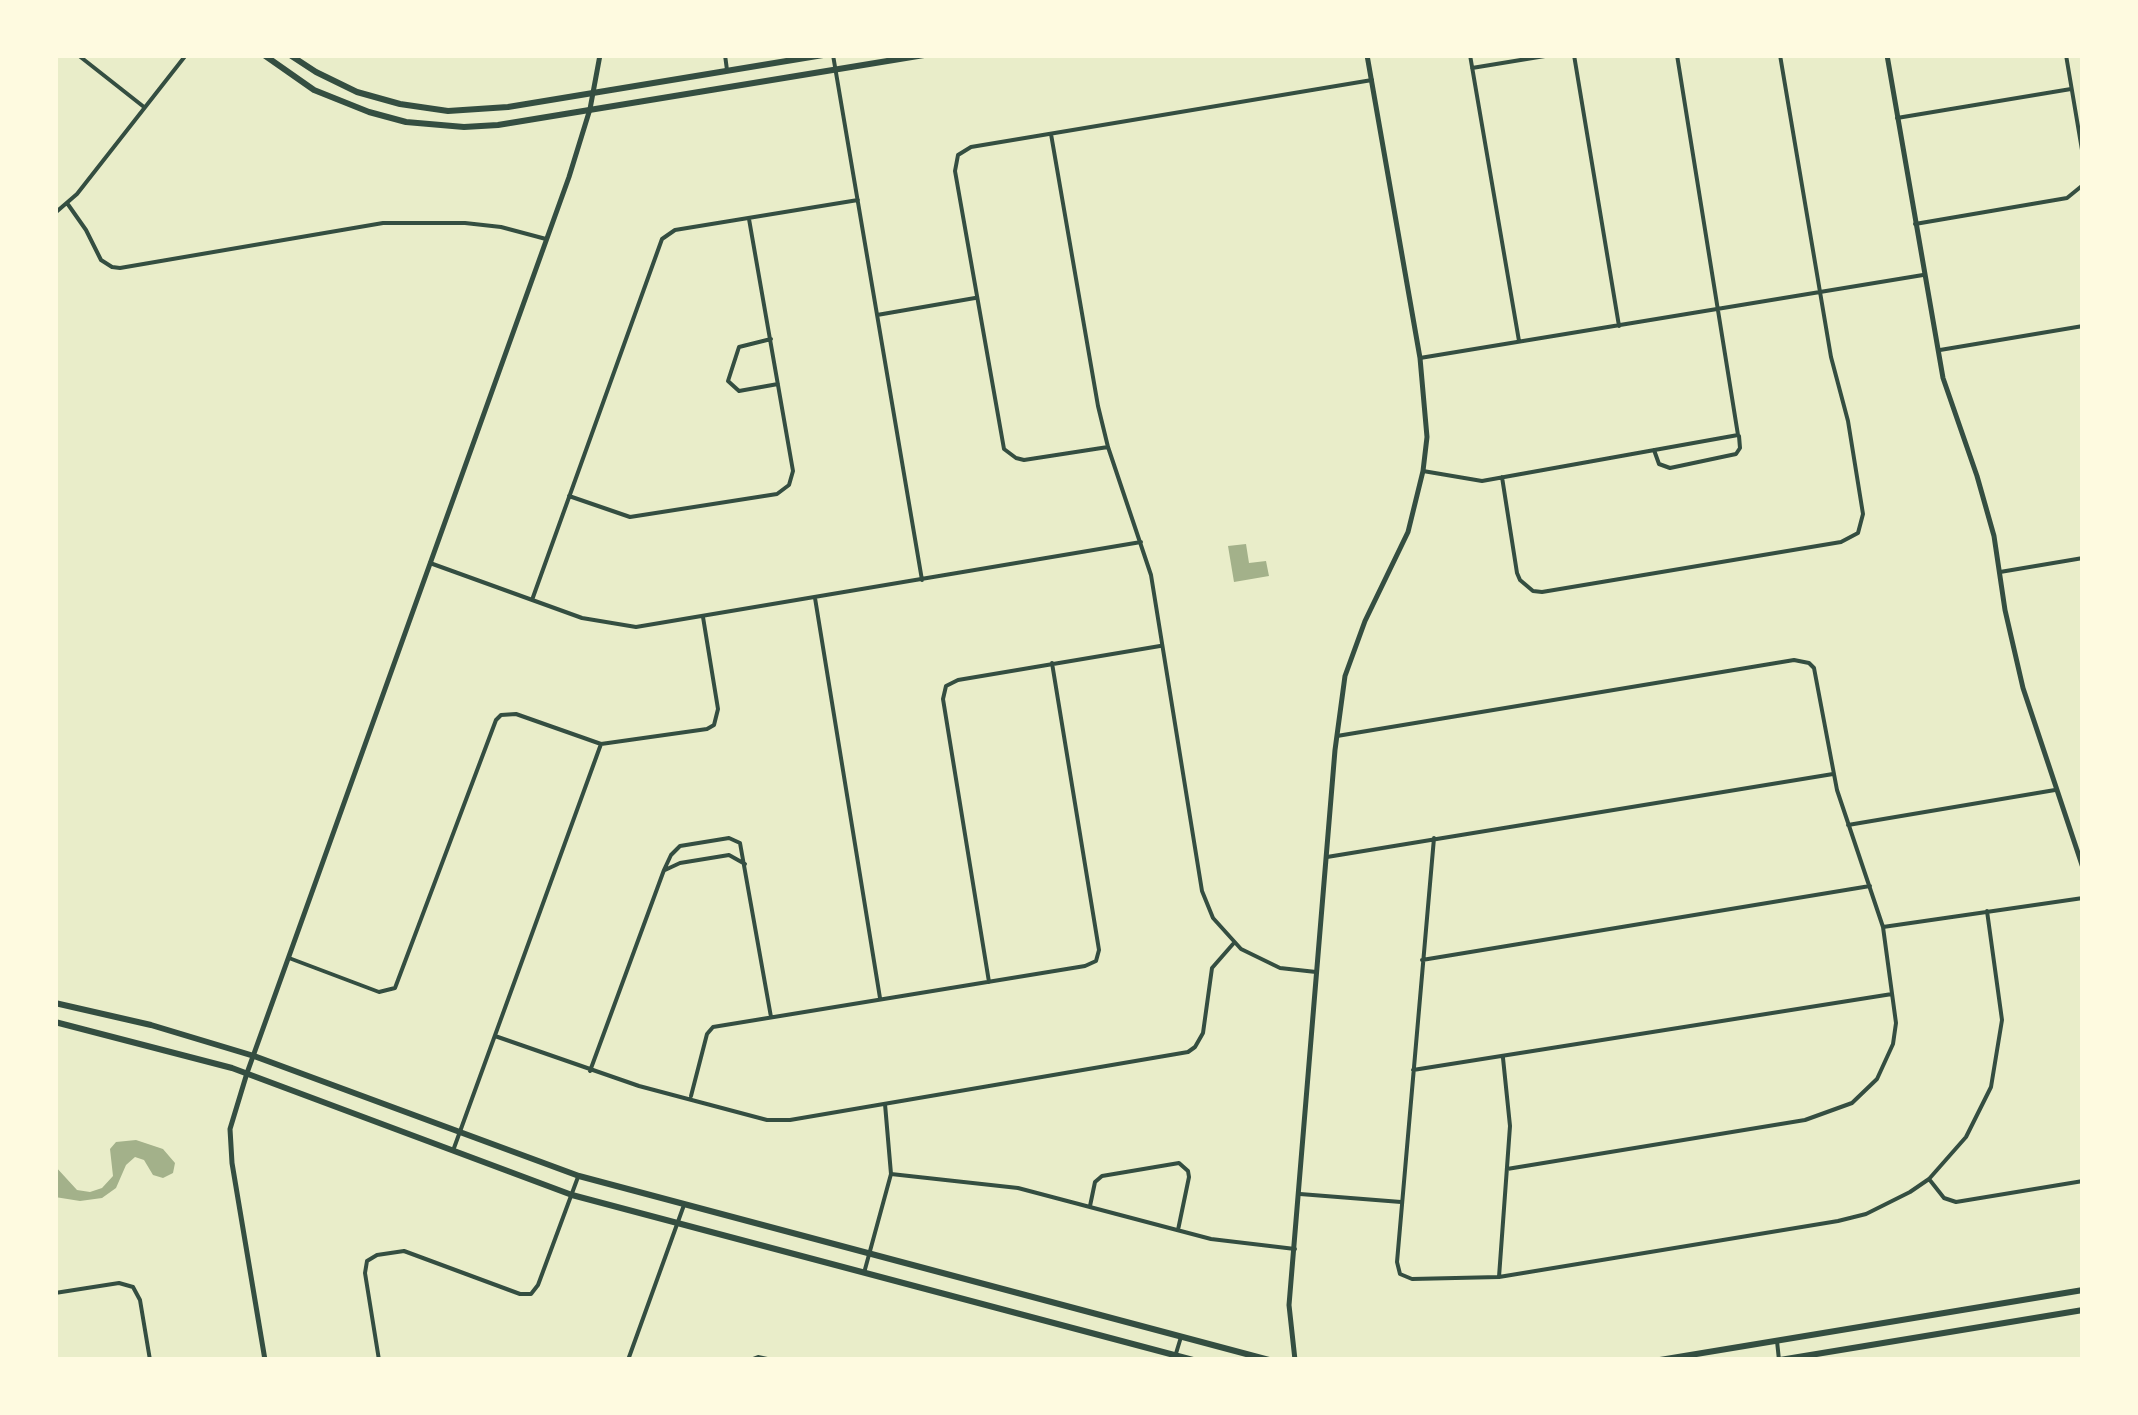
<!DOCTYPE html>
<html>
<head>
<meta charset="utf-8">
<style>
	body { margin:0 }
	#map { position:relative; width:2138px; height:1415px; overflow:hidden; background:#e9edc9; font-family:"IBM Plex Serif",serif }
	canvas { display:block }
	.frame { position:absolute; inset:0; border:58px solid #fefae0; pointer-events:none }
</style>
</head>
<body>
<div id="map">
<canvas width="2138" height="1415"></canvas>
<div class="frame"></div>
</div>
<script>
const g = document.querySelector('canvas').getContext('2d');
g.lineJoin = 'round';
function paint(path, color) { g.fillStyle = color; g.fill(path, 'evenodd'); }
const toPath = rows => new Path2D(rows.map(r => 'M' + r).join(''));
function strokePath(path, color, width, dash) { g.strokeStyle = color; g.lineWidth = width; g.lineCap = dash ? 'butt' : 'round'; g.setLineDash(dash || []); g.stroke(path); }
paint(toPath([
	[1246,544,1249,563,1266,561,1269,576,1234,582,1228,546],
	[136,1140,163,1149,175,1163,173,1173,163,1178,153,1175,144,1160,135,1157,126,1165,116,1188,102,1198,80,1201,55,1197,55,1166,77,1190,90,1192,102,1188,113,1176,110,1149,116,1142]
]), '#a3b18a');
strokePath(toPath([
	[78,55,144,107],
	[725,55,727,70],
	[833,55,922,580],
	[1470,55,1519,341],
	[1574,55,1619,326],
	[2066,55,2083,156],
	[1472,68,1551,55],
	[1897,118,2071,89],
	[1051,134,1098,406,1108,447,1151,575,1202,891,1213,918,1241,949,1280,968,1316,972],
	[67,203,86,230,101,260,112,267,120,268,383,223,465,223,501,227,546,239],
	[55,213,77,194,186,55],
	[1915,224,2067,198,2083,185],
	[877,315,975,298],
	[771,339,739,347,728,381,739,391,778,384],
	[1940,350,2083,326],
	[1420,358,1923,275],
	[1108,447,1024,460,1016,458,1004,449,955,171,958,155,971,147,1372,80],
	[1654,450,1659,464,1670,468,1736,454,1740,448,1739,436],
	[1423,471,1482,481,1738,435,1677,55],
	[1502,477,1517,573,1520,580,1533,591,1542,592,1841,542,1858,533,1863,514,1848,421,1831,357,1780,55],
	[569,496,630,517,777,494,789,485,793,471,749,219],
	[430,563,582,618,636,627,1141,542],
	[2000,572,2083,558],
	[815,598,880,998],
	[532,600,662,239,675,230,858,200],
	[1337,736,1794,660,1809,663,1814,668,1837,790,1883,927,1896,1023,1893,1044,1877,1079,1852,1103,1805,1120,1507,1169],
	[1848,825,2055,790],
	[1434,838,1397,1262,1400,1274,1412,1279,1499,1277,1838,1221,1866,1214,1910,1192,1929,1179,1966,1137,1991,1087,2002,1020,1987,911],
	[1327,857,1833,774],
	[665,870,680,863,729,855,745,864],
	[1883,927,2083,898],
	[289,958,379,992,395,988,496,720,501,715,516,714,601,744,707,729,714,725,718,709,703,617],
	[1422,960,1870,886],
	[989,982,943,699,946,686,958,680,1160,646],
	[495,1036,639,1086,767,1120,790,1120,1188,1052,1195,1047,1203,1033,1212,968,1233,944],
	[1413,1070,1892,994],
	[590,1071,664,870,671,855,680,846,729,838,740,843,771,1017],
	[691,1096,707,1034,713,1027,1085,966,1096,961,1099,950,1052,663],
	[454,1148,601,744],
	[891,1174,1018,1188,1211,1239,1295,1249],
	[1929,1179,1944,1198,1956,1202,2083,1181],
	[1300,1194,1401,1202],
	[1090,1206,1095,1182,1102,1176,1179,1163,1188,1171,1189,1177,1178,1230],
	[864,1273,891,1174,885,1104],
	[1499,1277,1510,1126,1503,1058],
	[55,1293,119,1283,133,1287,140,1300,150,1360],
	[1777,1341,1779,1360],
	[379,1360,365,1273,367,1261,377,1255,404,1251,520,1294,531,1294,538,1285,578,1177],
	[628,1360,684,1205],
	[750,1360,758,1357,772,1360],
	[1174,1360,1181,1337]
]), '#344e41', 4);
strokePath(toPath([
	[1887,55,1943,378,1977,476,1994,536,2005,610,2023,688,2083,868],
	[265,1360,232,1163,230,1129,247,1073,569,177,590,109,600,55],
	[1295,1360,1289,1305,1335,750,1345,676,1365,621,1408,532,1423,471,1427,437,1420,358,1367,55]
]), '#344e41', 5);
strokePath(toPath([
	[264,55,314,90,369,112,406,122,464,127,498,125,924,55],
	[290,55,316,72,357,92,400,104,448,111,508,107,823,55],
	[55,1003,151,1025,254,1056,579,1176,1269,1360],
	[55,1022,232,1068,572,1195,1193,1360],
	[1660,1360,2083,1290],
	[1780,1360,2083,1310]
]), '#344e41', 6);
</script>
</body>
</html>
